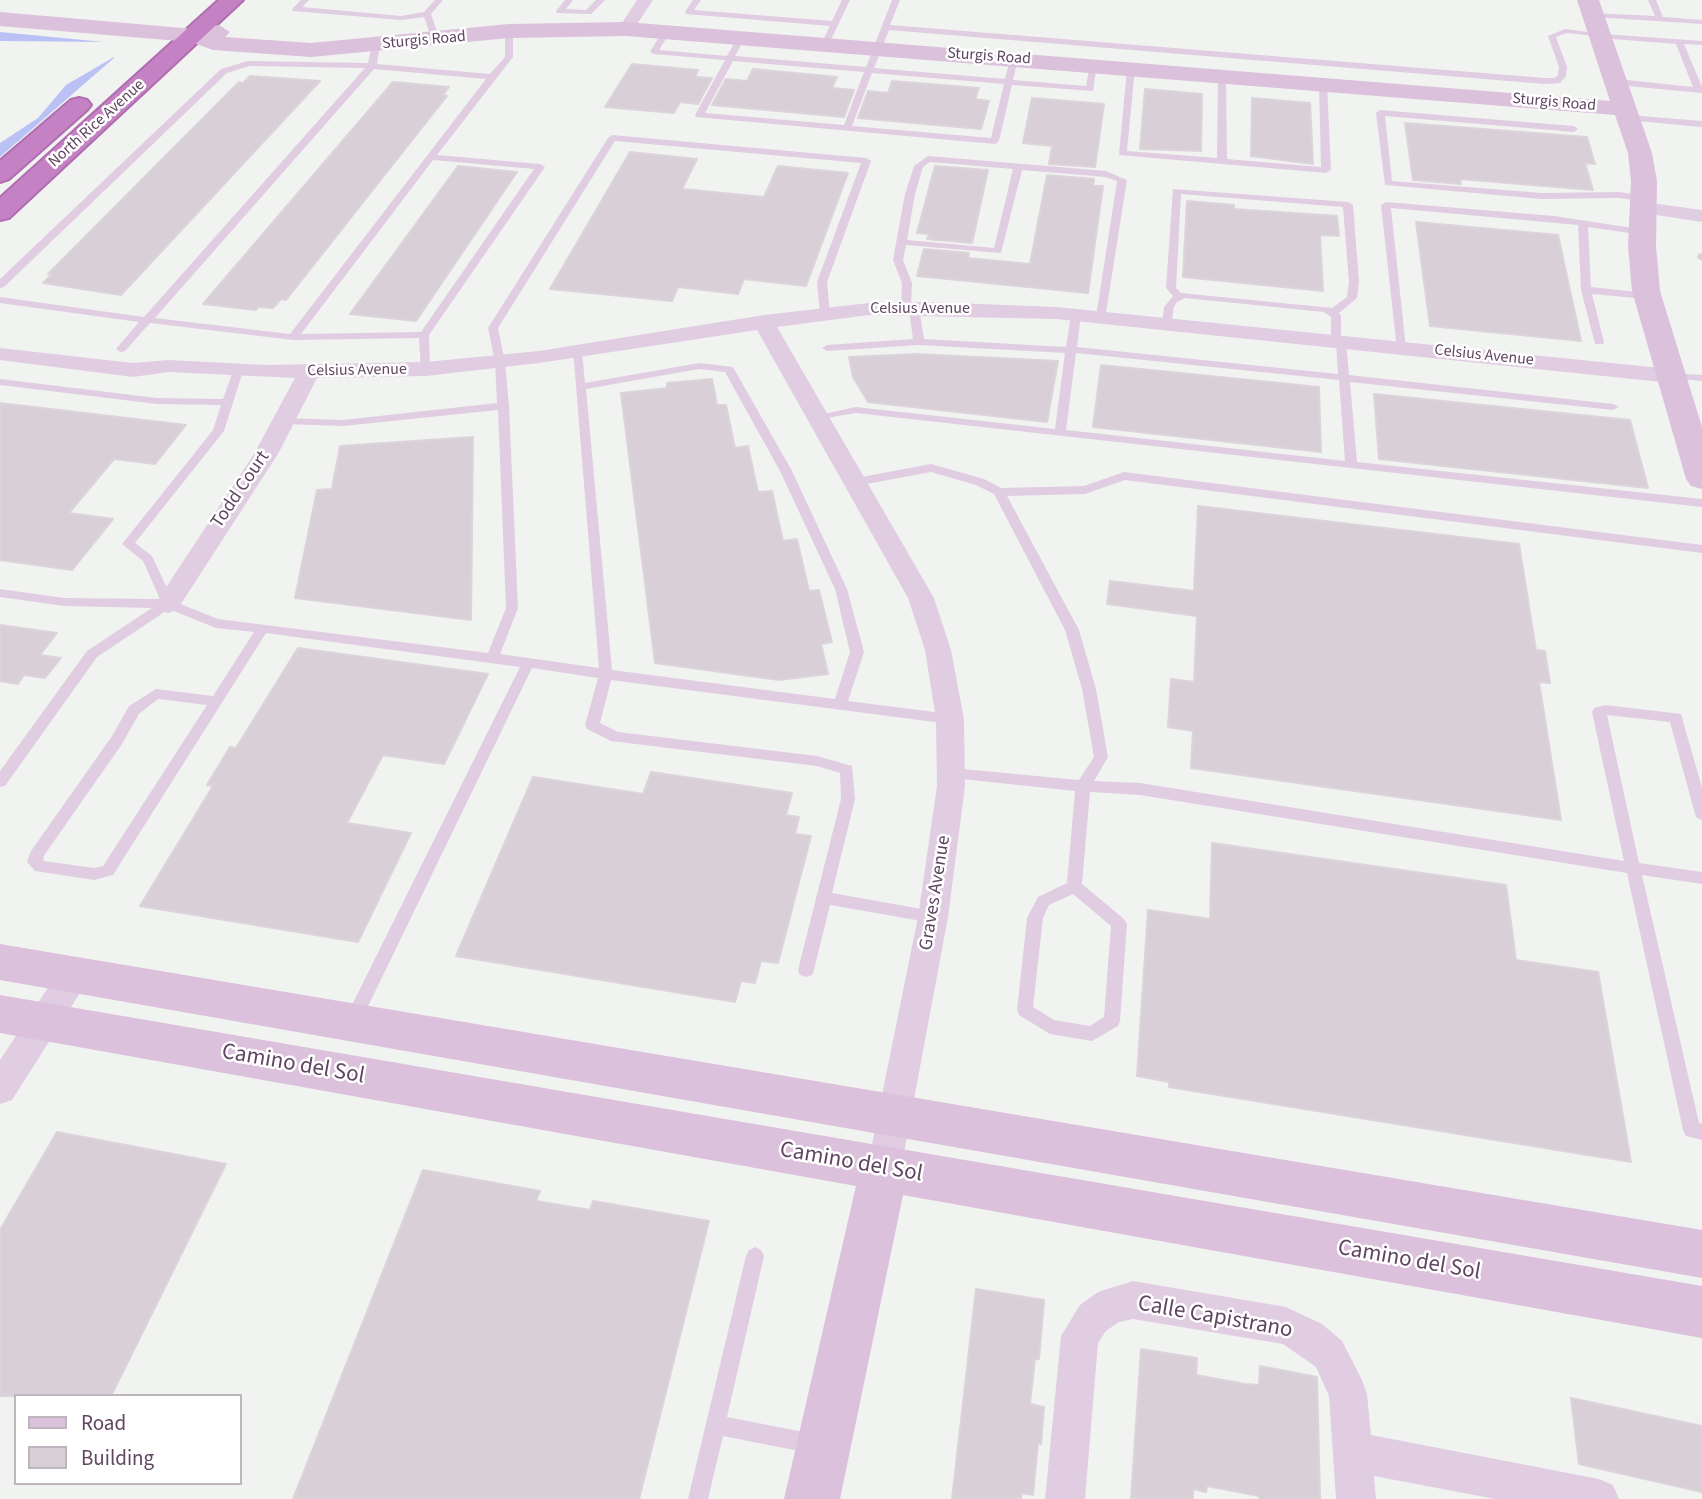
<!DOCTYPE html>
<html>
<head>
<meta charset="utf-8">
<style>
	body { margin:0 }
	#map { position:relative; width:1702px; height:1499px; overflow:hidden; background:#f1f3f0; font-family:"Source Sans 3",sans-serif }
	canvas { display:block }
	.legend { position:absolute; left:14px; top:1394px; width:228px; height:91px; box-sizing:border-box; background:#fff; border:2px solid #bfb5bf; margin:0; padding:9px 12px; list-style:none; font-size:21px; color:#5f4660 }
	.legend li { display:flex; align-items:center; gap:14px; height:35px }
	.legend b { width:35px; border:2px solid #bfb5bf }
</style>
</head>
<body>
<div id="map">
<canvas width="1702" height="1499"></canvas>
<ul class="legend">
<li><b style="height:9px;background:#dbc1db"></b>Road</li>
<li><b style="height:19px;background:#d8cfd7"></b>Building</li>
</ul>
</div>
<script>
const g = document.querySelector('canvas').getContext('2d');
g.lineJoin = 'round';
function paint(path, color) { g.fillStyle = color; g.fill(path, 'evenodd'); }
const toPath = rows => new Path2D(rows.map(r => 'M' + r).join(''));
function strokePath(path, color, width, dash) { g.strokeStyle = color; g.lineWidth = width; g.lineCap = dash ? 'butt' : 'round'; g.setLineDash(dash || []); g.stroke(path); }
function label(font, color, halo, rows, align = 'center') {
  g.font = font + ' "Source Sans 3",sans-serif'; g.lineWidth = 5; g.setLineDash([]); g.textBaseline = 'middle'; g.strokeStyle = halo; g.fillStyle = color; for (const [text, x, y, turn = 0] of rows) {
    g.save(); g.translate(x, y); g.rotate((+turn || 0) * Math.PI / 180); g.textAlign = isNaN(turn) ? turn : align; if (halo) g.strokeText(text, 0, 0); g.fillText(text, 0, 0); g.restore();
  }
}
paint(toPath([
	[0,33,0,32,104,42,3,41,0,41],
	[114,57,114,58,0,157,0,143,38,118,66,85]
]), '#bac2f5');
const building = toPath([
	[632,64,698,70,695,77,712,78,698,104,680,102,674,113,605,107,632,64],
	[753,69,837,77,832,88,854,90,844,117,712,105,726,79,747,81,753,69],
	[250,76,320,81,121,295,43,283,52,274,48,274,239,82,243,83,250,76],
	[892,81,979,88,975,99,989,101,981,129,858,118,868,91,888,93,892,81],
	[393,82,449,87,443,95,447,96,286,300,281,299,273,308,258,307,256,310,203,304,393,82],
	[1145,89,1202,94,1201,151,1140,149,1145,89],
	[1032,98,1104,104,1095,167,1049,164,1052,146,1023,143,1032,98],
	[1252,98,1310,103,1313,164,1251,156,1252,98],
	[1405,123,1587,137,1595,164,1585,163,1593,190,1460,179,1461,184,1413,180,1405,123],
	[630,152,697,159,682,189,764,197,778,166,848,173,806,286,744,279,738,294,678,287,672,301,550,289,630,152],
	[458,166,517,172,416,321,350,314,458,166],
	[935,166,988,170,972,243,927,239,929,234,917,233,935,166],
	[1047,175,1094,179,1093,186,1103,186,1088,293,917,276,924,249,969,253,968,258,1030,264,1047,175],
	[1187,201,1234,205,1234,209,1337,216,1339,236,1320,235,1323,291,1183,277,1187,201],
	[1416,222,1558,235,1581,341,1430,326,1416,222],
	[917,354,1058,361,1047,422,868,402,853,377,849,357,917,354],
	[1101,365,1319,387,1321,452,1093,427,1101,365],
	[712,379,717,405,726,405,735,448,748,446,758,492,772,491,783,541,797,539,809,591,819,590,832,642,821,644,828,674,779,680,655,663,621,393,667,388,667,383,712,379],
	[1374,394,1630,420,1648,488,1379,459,1374,394],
	[0,403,186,425,155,464,114,459,69,513,113,519,72,570,0,560,0,403],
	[473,437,471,620,295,598,317,490,332,489,340,446,473,437],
	[1198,506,1519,544,1536,650,1545,651,1550,683,1539,682,1561,820,1191,768,1193,731,1168,727,1171,679,1194,682,1197,616,1107,604,1110,581,1194,591,1198,506],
	[0,625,57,633,40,655,61,658,45,678,24,675,18,684,0,681,0,625],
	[298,648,488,674,444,764,383,755,347,823,411,833,358,942,140,906,213,786,207,785,230,747,236,748,298,648],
	[651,772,792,793,786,815,799,817,795,834,811,836,778,963,761,961,755,983,741,981,735,1002,456,956,533,777,643,794,651,772],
	[1212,843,1506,885,1516,960,1598,972,1631,1162,1169,1087,1169,1082,1137,1076,1148,910,1210,919,1212,843],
	[57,1132,226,1164,111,1396,0,1396,0,1230,57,1132],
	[423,1170,540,1191,536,1201,590,1210,593,1201,709,1221,639,1499,293,1499,423,1170],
	[976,1289,1044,1300,1039,1359,1035,1359,1030,1404,1044,1407,1041,1444,1038,1443,1033,1495,1021,1493,1021,1499,952,1499,976,1289],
	[1141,1349,1197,1358,1196,1375,1245,1384,1259,1385,1260,1366,1317,1377,1320,1499,1259,1499,1259,1496,1207,1486,1206,1492,1193,1489,1193,1499,1131,1499,1141,1349],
	[1571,1398,1702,1426,1702,1492,1579,1464,1571,1398]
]);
paint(building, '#d8cfd7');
strokePath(building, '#dcd3db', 2);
const highway = toPath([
	[219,0,243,0,9,218,0,220,0,198,219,0],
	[79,98,87,100,91,105,87,110,9,179,0,182,0,161,71,100,79,98]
]);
strokePath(highway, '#b06db0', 4);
paint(toPath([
	[301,0,309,0,302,7,401,16,424,12,435,0,443,0,431,14,440,40,433,42,424,17,401,20,293,11,292,9,301,0],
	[565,0,573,0,566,9,586,10,596,0,605,0,591,14,557,13,556,11,565,0],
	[693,0,701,0,694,10,832,21,842,0,850,0,829,44,825,46,821,44,830,26,686,14,685,12,693,0],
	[892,0,900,0,890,25,1545,78,1555,78,1558,75,1559,67,1548,36,1565,29,1604,34,1702,41,1702,45,1684,44,1702,87,1702,93,1617,85,1613,82,1617,79,1693,87,1676,44,1600,38,1596,36,1566,33,1556,37,1567,67,1566,76,1560,83,1545,84,889,30,874,68,1005,79,1010,59,1014,57,1018,59,1013,80,1086,86,1090,65,1097,63,1093,91,1012,85,999,141,995,144,696,117,695,115,725,60,654,54,650,52,663,30,666,30,670,32,659,50,727,56,737,38,741,36,745,38,735,56,866,67,892,0],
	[733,61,864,72,844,125,705,113,733,61],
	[872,73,1004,84,991,138,852,126,872,73],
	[1648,0,1656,0,1663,17,1702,20,1702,24,1593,17,1589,15,1593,13,1655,16,1648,0],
	[509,29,513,31,513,57,437,155,540,164,545,167,429,335,430,371,422,371,421,369,419,338,293,340,150,323,125,351,121,352,116,349,139,322,0,303,0,297,144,317,365,68,249,66,227,73,4,287,0,288,0,279,221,69,248,61,368,63,372,45,376,43,380,45,377,64,490,74,505,57,505,31,509,29],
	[374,69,486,79,290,334,155,318,374,69],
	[433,160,534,169,421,332,301,334,433,160],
	[1131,65,1135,68,1127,151,1217,158,1218,76,1222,73,1226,76,1227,159,1321,167,1319,84,1323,81,1327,84,1331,170,1326,173,1119,155,1127,68,1131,65],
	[1380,110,1574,126,1578,129,1574,132,1385,116,1392,181,1542,193,1618,192,1644,195,1649,198,1644,201,1618,198,1542,199,1385,185,1376,113,1380,110],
	[1629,115,1702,121,1702,127,1626,120,1625,118,1629,115],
	[612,135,866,158,871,161,827,282,830,314,825,317,820,314,817,282,861,163,615,141,498,328,505,362,509,406,518,608,500,654,599,668,573,349,577,348,582,351,585,383,699,363,733,367,792,471,847,589,864,652,848,701,950,714,957,719,950,724,611,680,600,723,618,732,817,756,852,766,855,799,832,893,933,911,938,912,941,917,938,922,933,923,830,905,814,970,812,975,806,977,800,975,798,970,841,799,840,773,817,766,611,741,587,729,585,725,598,678,532,668,358,1027,352,1029,346,1027,344,1022,346,1017,520,667,266,633,113,875,94,880,35,871,27,862,31,851,112,736,129,706,156,689,213,696,254,632,216,628,169,609,97,657,5,786,0,787,0,771,87,651,152,608,64,606,0,597,0,589,64,598,160,599,143,561,122,544,213,430,221,405,157,404,0,385,0,379,157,398,223,399,233,371,234,369,242,369,243,371,224,431,135,543,152,556,173,601,218,619,488,653,506,608,498,410,343,426,285,424,279,421,285,418,343,420,497,403,495,362,488,328,608,138,612,135],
	[699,369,725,372,780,471,835,589,850,652,835,699,612,670,586,389,699,369],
	[158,699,207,705,103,866,94,868,44,861,43,857,122,744,139,714,158,699],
	[928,156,1106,171,1127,180,1105,319,1097,319,1096,317,1117,181,1105,177,1022,170,1001,253,906,245,903,260,912,283,911,306,919,308,924,339,1066,347,1071,315,1076,312,1081,315,1077,347,1338,374,1336,344,1331,341,1331,317,1324,312,1185,298,1177,302,1174,307,1171,326,1163,326,1162,324,1164,307,1173,296,1166,288,1173,189,1348,202,1353,205,1359,282,1357,298,1339,313,1341,316,1341,339,1346,342,1349,375,1613,404,1619,407,1613,410,1350,382,1357,462,1702,499,1702,507,856,413,814,420,814,416,856,407,1055,429,1065,353,919,345,827,351,822,348,827,345,913,339,909,310,901,308,902,283,893,260,905,194,914,166,928,156],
	[930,162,1013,169,994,248,907,240,915,194,923,167,930,162],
	[1181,194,1343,207,1349,282,1347,297,1332,308,1181,293,1176,288,1181,194],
	[1076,353,1339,380,1345,461,1066,430,1076,353],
	[1386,202,1554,216,1646,230,1648,232,1643,235,1588,227,1591,287,1647,293,1652,296,1647,299,1592,294,1604,342,1603,344,1595,344,1581,290,1578,225,1391,208,1406,348,1401,351,1397,350,1381,205,1386,202],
	[1702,253,1702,261,1697,258,1698,254,1702,253],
	[1671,373,1702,375,1702,381,1667,378,1667,374,1671,373],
	[931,464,984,479,1001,488,1084,486,1124,472,1702,545,1702,553,1125,480,1085,494,1007,496,1079,630,1096,689,1108,757,1094,781,1140,783,1624,861,1592,712,1594,708,1605,705,1681,714,1702,788,1702,820,1697,818,1695,814,1670,722,1607,715,1639,863,1702,872,1702,884,1642,875,1699,1123,1702,1124,1702,1140,1686,1136,1683,1130,1627,873,1140,795,1090,792,1082,884,1124,919,1127,924,1120,1021,1118,1026,1092,1041,1050,1034,1019,1015,1017,1010,1027,918,1038,897,1067,883,1075,791,952,778,947,777,945,773,947,769,952,768,1079,780,1094,757,1082,689,1065,630,994,494,976,485,931,472,856,486,850,482,856,478,931,464],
	[1073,894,1111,926,1104,1017,1090,1026,1054,1020,1033,1007,1043,918,1049,905,1073,894],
	[755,1247,761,1250,764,1256,727,1417,814,1434,821,1437,824,1444,821,1451,814,1454,723,1436,708,1499,688,1499,746,1256,749,1250,755,1247]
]), '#e0cde2');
paint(toPath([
	[637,0,653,0,632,32,620,32,618,29,637,0],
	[1644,202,1702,210,1702,222,1637,212,1634,208,1644,202],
	[930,302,1056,307,1671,369,1682,376,1671,383,1056,319,869,315,777,327,934,598,951,650,964,719,965,786,948,917,901,1169,896,1181,884,1185,872,1181,867,1169,918,917,937,786,936,719,925,650,908,598,757,330,539,363,426,376,317,378,278,454,177,610,168,613,159,610,155,604,254,454,295,378,169,372,133,377,0,360,0,348,133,363,169,360,265,365,426,362,539,351,764,315,869,303,930,302],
	[74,961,85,965,90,975,85,985,12,1100,0,1104,0,1060,63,965,74,961],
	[1133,1281,1286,1307,1322,1324,1342,1341,1362,1380,1367,1394,1371,1435,1599,1479,1613,1485,1619,1499,1495,1499,1374,1476,1376,1499,1336,1499,1329,1396,1316,1367,1283,1344,1133,1319,1119,1322,1106,1331,1098,1343,1085,1499,1045,1499,1061,1336,1080,1305,1098,1292,1133,1281]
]), '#e0cde2');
paint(toPath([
	[1577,0,1599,0,1652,153,1657,181,1656,246,1660,291,1702,427,1702,489,1691,486,1686,479,1632,291,1628,246,1631,181,1628,153,1615,115,626,36,509,38,311,57,213,50,191,42,0,26,0,12,194,29,219,25,230,32,225,37,311,43,509,24,626,22,1610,101,1577,0],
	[0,944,1702,1230,1702,1278,0,980,0,944],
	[0,995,1702,1286,1702,1338,903,1195,840,1499,784,1499,856,1186,0,1033,0,995]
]), '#dbc1db');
paint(highway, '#c482c5');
label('16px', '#5f4660', '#fff', [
	["Sturgis Road",424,41,-5],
	["Sturgis Road",989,57,4],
	["Sturgis Road",1554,103,5],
	["North Rice Avenue",97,124,-42],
	["Celsius Avenue",920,309],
	["Celsius Avenue",1484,356,6],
	["Celsius Avenue",357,371,-1]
]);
label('19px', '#5f4660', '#fff', [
	["Todd Court",241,490,-56],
	["Graves Avenue",936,893,-81]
]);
label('23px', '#5f4660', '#fff', [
	["Camino del Sol",293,1065,10],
	["Camino del Sol",851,1163,10],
	["Camino del Sol",1409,1261,10],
	["Calle Capistrano",1215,1318,10]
]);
</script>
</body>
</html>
